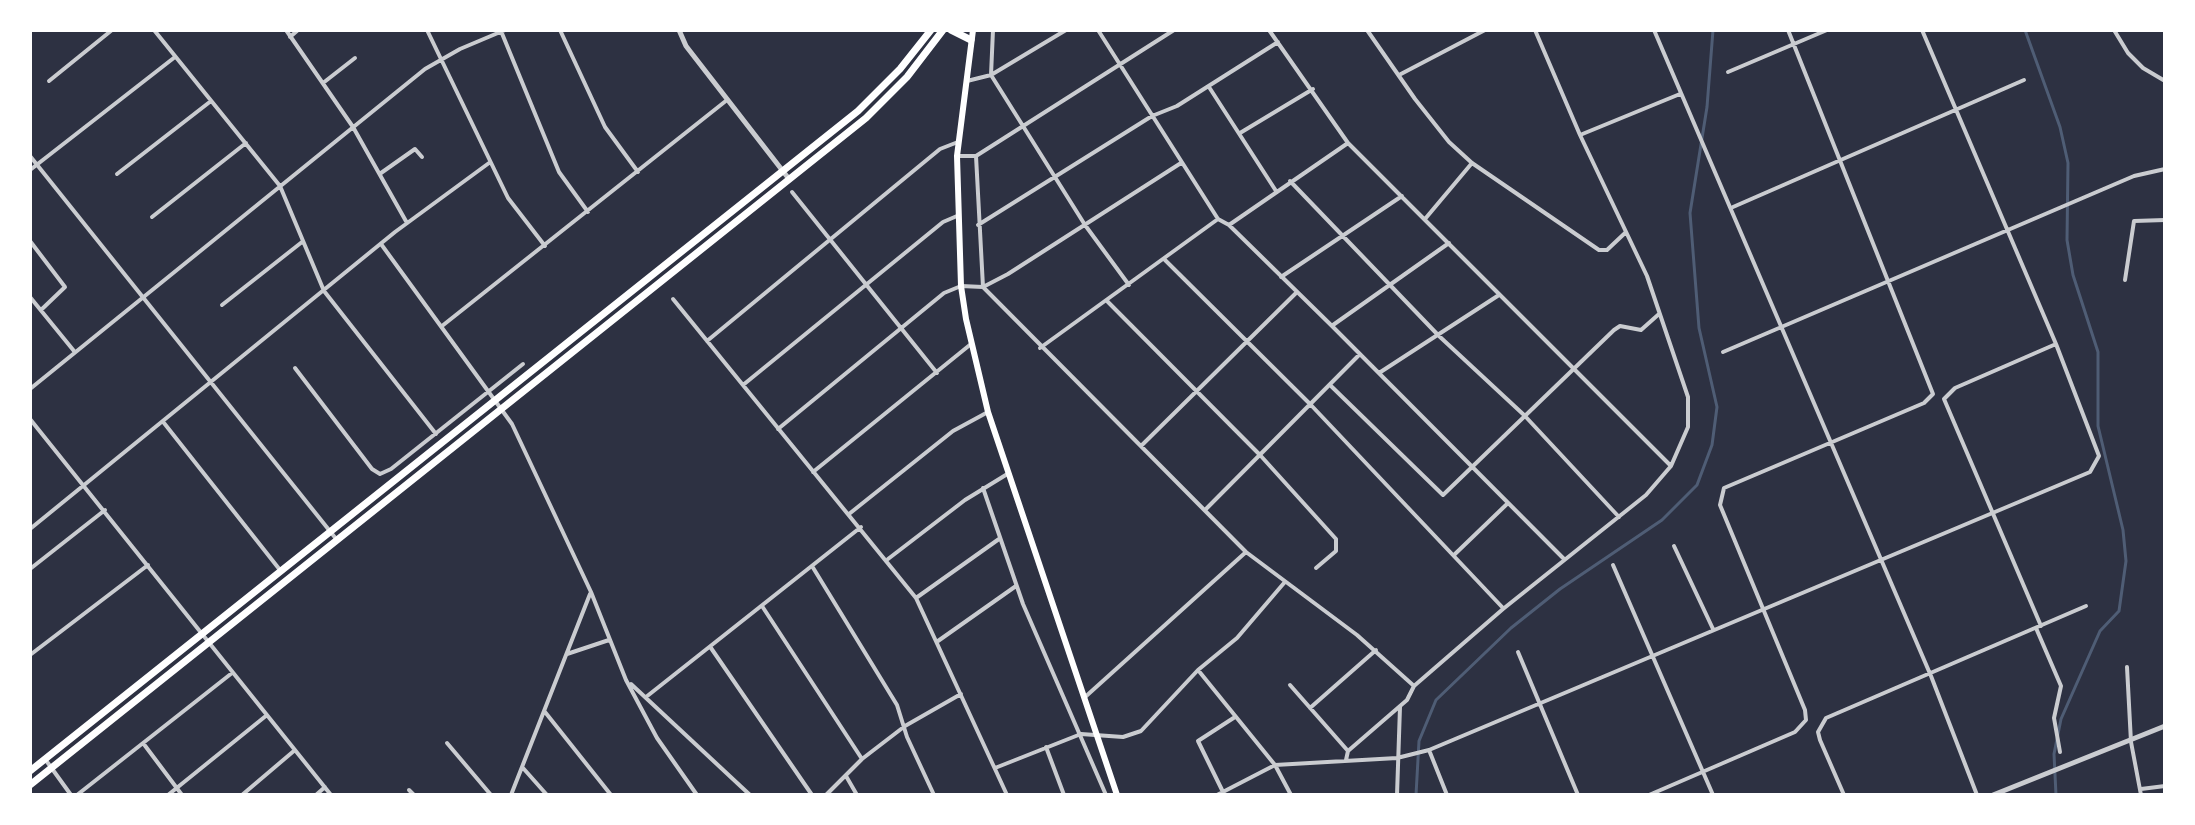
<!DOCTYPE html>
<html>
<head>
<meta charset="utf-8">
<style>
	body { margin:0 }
	#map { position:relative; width:2195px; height:825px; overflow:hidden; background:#2d3142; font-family:Georgia,serif }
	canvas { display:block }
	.frame { position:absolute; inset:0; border:32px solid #fff; pointer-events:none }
</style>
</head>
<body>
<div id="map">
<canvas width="2195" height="825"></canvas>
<div class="frame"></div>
</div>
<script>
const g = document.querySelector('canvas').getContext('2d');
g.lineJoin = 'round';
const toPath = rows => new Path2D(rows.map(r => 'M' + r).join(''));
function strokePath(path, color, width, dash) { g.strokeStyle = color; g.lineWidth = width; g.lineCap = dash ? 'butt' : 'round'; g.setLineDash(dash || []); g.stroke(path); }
strokePath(toPath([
	[2025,30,2060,127,2068,163,2067,240,2073,275,2098,352,2098,426,2123,530,2126,561,2119,611,2100,631,2061,719,2054,754,2056,795],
	[1416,795,1419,741,1436,700,1511,628,1560,589,1662,520,1697,485,1712,445,1717,407,1699,328,1690,213,1707,107,1713,30]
]), '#4f5d75', 3);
strokePath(toPath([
	[154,30,280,186,324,291,436,434],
	[286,30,353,127,407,223],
	[427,30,508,198,545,246],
	[560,30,605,127,638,172],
	[1066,30,991,75,1085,225,1129,285],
	[1098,30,1218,219,1229,225,1332,326,1564,559],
	[1269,30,1348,143,1671,466],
	[1367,30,1415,99,1449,142,1472,163,1599,250,1607,250,1625,233],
	[1654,30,1931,676,1977,795],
	[2114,30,2128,53,2143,68,2165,81],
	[501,31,559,172,588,212],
	[290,37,298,30],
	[1728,72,1827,30],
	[1399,75,1485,30],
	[49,81,112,30],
	[967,81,991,75,993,30],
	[323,83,355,58],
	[1209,87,1276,191],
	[1240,133,1313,89],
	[1580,135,1680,94],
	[30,156,337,540],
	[957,156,976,156,1174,30],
	[976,156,983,287],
	[30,170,175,57],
	[381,173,415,149,422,157],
	[117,174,211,101],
	[1290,181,1439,336,1524,415,1619,517],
	[792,192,937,373],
	[1733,207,2024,80],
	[152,217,246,143],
	[1425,219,1472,163],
	[978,225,1152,116,1177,106,1278,42],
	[1229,225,1348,143],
	[30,241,65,287,41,310],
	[381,244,512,424,591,592,626,680,657,738,697,795],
	[1165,260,1310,404,1503,608],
	[1281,277,1402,196],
	[2125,280,2134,221,2165,220],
	[983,287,1246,552,1357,635,1414,686],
	[30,297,74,351],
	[673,299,916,598,1007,795],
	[1107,301,1260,455,1336,539,1336,551,1316,568],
	[222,305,302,242],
	[1333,325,1449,243],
	[442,326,727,100],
	[707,341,940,149,958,142],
	[1040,348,1218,219],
	[1723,352,2134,176,2165,169],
	[295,368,372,469,380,474,391,469,523,364],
	[1379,373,1499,295],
	[743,385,943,222,957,216],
	[1330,385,1443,495,1614,330,1620,326,1641,330,1659,314],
	[30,389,425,69,460,49,505,30],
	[30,419,331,795],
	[164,423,280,570],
	[778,429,944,293,961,286,983,287,1008,274,1181,163],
	[1141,446,1296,293],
	[813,472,971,344],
	[983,488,1023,604,1106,795],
	[1206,509,1360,354],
	[849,514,953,431,988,412],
	[30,529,395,232,489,163],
	[1674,546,1713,629],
	[1455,554,1508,503],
	[888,559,965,500,1009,473],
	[1613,565,1713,795],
	[812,566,897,705,907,737,934,795],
	[30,569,105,510],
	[916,598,999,539],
	[762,606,862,759],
	[2041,626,1944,399,1955,388,2056,344],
	[2036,628,2061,686,2054,718,2060,752],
	[938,641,1016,586],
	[711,648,812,795],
	[1518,652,1578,795],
	[567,654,609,640],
	[30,655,148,565],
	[2127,667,2131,742,2141,795],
	[1198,670,1275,765,1291,795],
	[631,684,750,795],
	[1290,685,1348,751],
	[646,697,861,527],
	[1084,698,1246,552],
	[1310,708,1376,650],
	[545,712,611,795],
	[143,743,182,795],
	[447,743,491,795],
	[1046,747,1064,795],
	[1429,750,1447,795],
	[45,759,71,795],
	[1346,760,1348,751,1407,700,1414,686,1503,609,1646,495,1671,466,1688,427,1688,397,1647,276,1580,135,1535,30],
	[523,768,547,795],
	[995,768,1081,734,1123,737,1141,731,1198,670,1237,638,1284,583],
	[846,776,857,795],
	[2141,789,2165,786],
	[409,790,414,795],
	[1223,792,1198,741,1235,717],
	[77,795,232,673],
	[168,795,267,715],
	[242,795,295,750],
	[316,795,325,787],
	[511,795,590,594],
	[826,795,862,759,905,726,961,694],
	[1217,795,1275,765,1397,758,1429,750,2090,472,2099,456,2056,344,1922,30],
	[1397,795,1400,707],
	[1649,795,1795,732,1806,720,1805,710,1720,505,1724,488,1924,403,1933,394,1788,30],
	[1844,795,1820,740,1818,732,1826,718,2086,606]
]), '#caccd0', 4);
strokePath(toPath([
	[679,30,686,46,789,179],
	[1993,795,2165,726]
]), '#caccd0', 5);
strokePath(toPath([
	[973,30,957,156,961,286,966,319,988,412,1117,795]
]), '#fff', 6);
strokePath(toPath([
	[951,30,971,40],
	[30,771,858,111,900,69,931,30],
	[30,785,866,118,907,77,943,30]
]), '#fff', 7);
</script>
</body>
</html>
